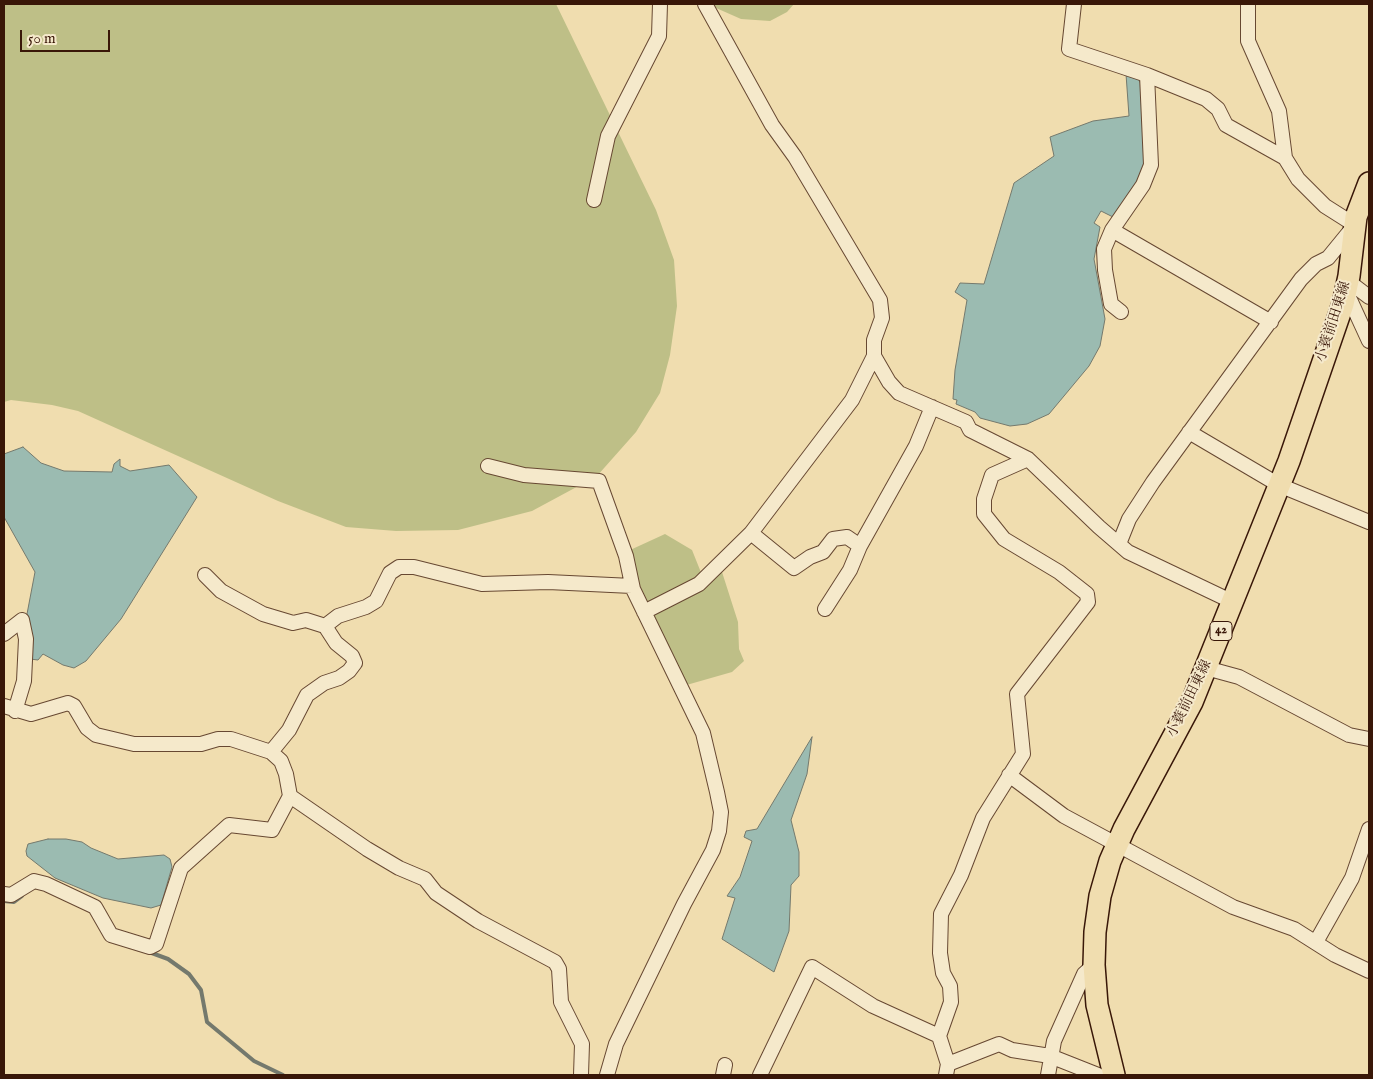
<!DOCTYPE html>
<html>
<head>
<meta charset="utf-8">
<style>
	body { margin:0 }
	#map { position:relative; width:1373px; height:1079px; overflow:hidden; background:#f0ddaf; font-family:"IM FELL English",serif }
	canvas { display:block }
	.frame { position:absolute; inset:0; border:5px solid #391708; pointer-events:none }
	.scale { position:absolute; left:20px; top:30px; width:90px; height:22px; box-sizing:border-box; border:2px solid #391708; border-top:0; padding-left:6px; font-size:15px; line-height:18px; white-space:nowrap; color:#391708; -webkit-text-stroke:4px #f5e9cb; paint-order:stroke }
</style>
</head>
<body>
<div id="map">
<canvas width="1373" height="1079"></canvas>
<div class="frame"></div>
<div class="scale">50 m</div>
</div>
<script>
const g = document.querySelector('canvas').getContext('2d');
g.lineJoin = 'round';
function paint(path, color) { g.fillStyle = color; g.fill(path, 'evenodd'); }
const toPath = rows => new Path2D(rows.map(r => 'M' + r).join(''));
function strokePath(path, color, width, dash) { g.strokeStyle = color; g.lineWidth = width; g.lineCap = dash ? 'butt' : 'round'; g.setLineDash(dash || []); g.stroke(path); }
function label(font, color, halo, rows, align = 'center') {
  g.font = font + ' "IM FELL English","Noto Serif JP",serif'; g.lineWidth = 4; g.setLineDash([]); g.textBaseline = 'middle'; g.strokeStyle = halo; g.fillStyle = color; for (const [text, x, y, turn = 0] of rows) {
    g.save(); g.translate(x, y); g.rotate((+turn || 0) * Math.PI / 180); g.textAlign = isNaN(turn) ? turn : align; if (halo) g.strokeText(text, 0, 0); g.fillText(text, 0, 0); g.restore();
  }
}
paint(toPath([
	[4,4,556,4,656,210,674,260,677,306,670,355,660,393,636,432,597,476,532,511,458,530,396,531,346,527,278,501,78,411,52,405,11,400,4,402],
	[707,4,794,4,787,12,770,21,741,19],
	[665,534,692,550,706,585,722,572,738,622,739,649,744,661,732,672,683,686,648,614,628,551]
]), '#bebf87');
const water = toPath([
	[1126,74,1136,75,1144,89,1147,163,1137,188,1113,217,1101,211,1094,223,1100,227,1094,259,1105,319,1100,346,1089,366,1049,414,1027,424,1010,426,980,418,975,412,956,404,957,400,953,399,955,370,967,300,955,292,960,283,984,284,1014,183,1054,156,1050,137,1093,121,1129,116,1126,74],
	[23,447,41,463,64,471,112,472,114,464,120,459,120,466,130,471,169,465,197,497,121,619,86,661,74,668,63,665,43,654,38,660,30,659,27,614,35,572,4,517,4,454,23,447],
	[812,737,807,774,791,820,799,852,799,876,791,885,789,931,774,972,722,939,735,898,727,896,740,877,752,841,744,837,746,831,757,829,812,737],
	[48,839,66,839,82,842,91,848,118,859,164,855,170,859,172,867,161,905,151,908,103,898,55,878,27,856,26,851,28,844,48,839]
]);
paint(water, '#9bbbb1');
strokePath(water, '#74796d', 1);
strokePath(toPath([
	[4,901,14,902,22,896],
	[149,952,168,959,189,974,201,990,207,1022,254,1061,283,1075]
]), '#74796d', 4);
const street = toPath([
	[705,4,772,125,795,157,880,300,882,318,874,340,874,356,889,382,899,393,966,422,970,430,1028,459,1099,527,1128,552,1233,602],
	[1074,4,1069,49,1147,75,1206,99,1218,109,1226,125,1285,158],
	[594,200,608,136,659,36,660,4],
	[1112,230,1271,322],
	[1348,281,1369,297],
	[1346,291,1369,341],
	[1121,312,1111,304,1105,270,1104,249,1112,230,1143,185,1151,165,1147,75],
	[1189,432,1279,485,1369,522],
	[488,466,524,475,599,481,626,556,633,589,703,733,717,792,721,812,719,831,713,850,684,904,616,1044,607,1075],
	[751,533,794,568,810,557,823,552,833,539,847,537,860,546],
	[1119,544,1129,519,1153,482,1301,279,1316,264,1328,258,1355,225,1325,206,1298,179,1285,158,1279,111,1248,41,1248,4],
	[205,575,221,591,263,614,293,623,306,620,325,626,336,643,352,656,355,663,349,671,339,678,324,683,307,695,289,730,271,752],
	[825,609,850,570,860,546,916,446,932,407],
	[644,612,699,584,751,533,852,400,874,356],
	[325,626,338,616,366,607,376,601,390,573,399,567,414,567,482,584,548,582,632,586],
	[4,634,22,620,26,639,24,681,15,711],
	[1206,668,1239,677,1349,735,1369,739],
	[4,706,31,714,68,703,74,706,87,728,96,735,134,744,201,744,218,739,231,739,271,752,281,761,286,774,290,796,272,830,229,825,181,868,156,944,150,947,111,935,95,907,46,884,34,881,11,895,4,894],
	[1009,775,1064,816,1233,907,1294,929,1335,955,1369,971],
	[290,796,367,849,399,868,425,879,436,893,478,921,555,962,559,969,561,1002,582,1044,581,1075],
	[1316,942,1352,878,1369,829],
	[939,1036,951,1002,950,986,943,973,940,953,941,914,961,875,983,818,1023,754,1017,694,1088,602,1087,594,1059,572,1004,539,984,514,984,499,992,475,1028,459],
	[948,1064,999,1044,1012,1050,1050,1056,1098,1075],
	[723,1075,725,1065],
	[760,1075,812,967,873,1006,939,1036,948,1064,946,1075],
	[1048,1075,1054,1041,1084,974,1094,965]
]);
const primary = toPath([
	[1114,1075,1097,1005,1094,965,1095,932,1100,896,1110,861,1124,829,1192,702,1289,461,1343,304,1349,276,1356,217,1369,183]
]);
strokePath(street, '#674832', 16);
strokePath(primary, '#391708', 24);
strokePath(street, '#f5e9cb', 14);
strokePath(primary, '#f0ddaf', 21);
for (const [x, y, w] of [
	[1221,631,22]
]) { const box = new Path2D(); box.roundRect(x - w / 2, y - 9.5, w, 19, 4); g.fillStyle = '#f5e9cb'; g.fill(box); strokePath(box, '#391708', 1); }
label('bold 12px', '#391708', null, [
	["42",1221,631]
]);
label('14px', '#391708', '#f5e9cb', [
	["小蓑前田東線",1334,322,-72],
	["小蓑前田東線",1190,699,-64]
]);
</script>
</body>
</html>
